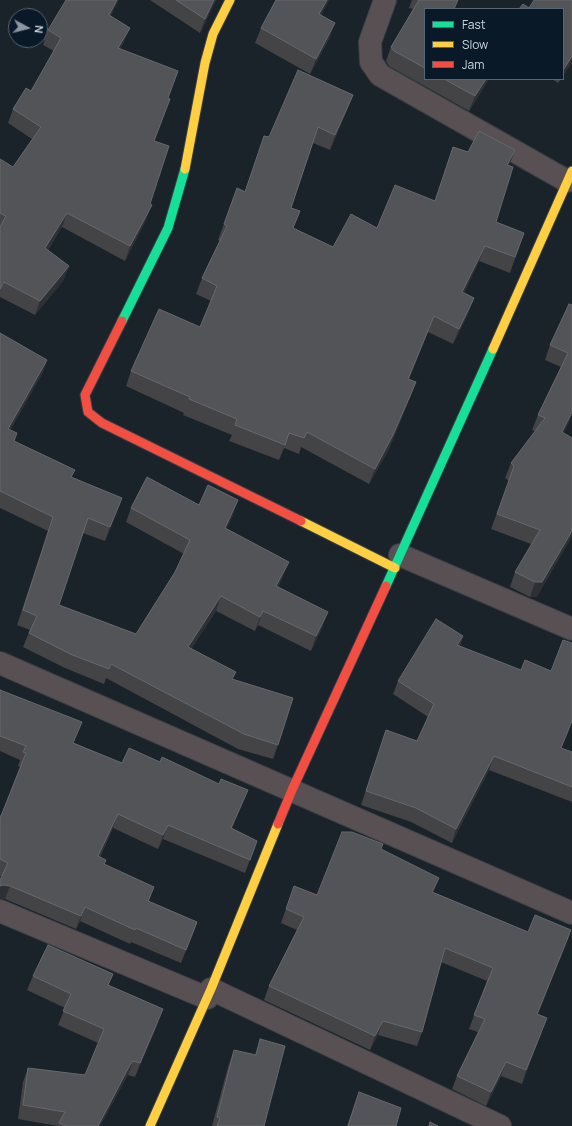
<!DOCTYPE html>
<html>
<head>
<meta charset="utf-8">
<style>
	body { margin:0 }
	#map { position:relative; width:572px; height:1126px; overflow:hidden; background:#1a222a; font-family:Manrope,sans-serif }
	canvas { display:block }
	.legend { position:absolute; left:424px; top:8px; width:140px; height:72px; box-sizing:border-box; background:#091927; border:1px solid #576471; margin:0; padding:5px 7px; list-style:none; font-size:12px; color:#cbd5df }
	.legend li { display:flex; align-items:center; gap:8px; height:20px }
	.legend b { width:20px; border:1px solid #576471 }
	.north { position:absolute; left:8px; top:8px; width:40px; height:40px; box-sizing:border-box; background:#091927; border:1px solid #576471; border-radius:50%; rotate:97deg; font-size:11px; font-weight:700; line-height:16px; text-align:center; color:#cbd5df }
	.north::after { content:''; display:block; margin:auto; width:14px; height:18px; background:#8d96a0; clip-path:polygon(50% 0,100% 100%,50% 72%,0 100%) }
</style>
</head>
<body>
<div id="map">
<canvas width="572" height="1126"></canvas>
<ul class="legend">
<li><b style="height:5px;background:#16e098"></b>Fast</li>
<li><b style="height:5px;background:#ffcf43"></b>Slow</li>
<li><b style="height:5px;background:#f24e42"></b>Jam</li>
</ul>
<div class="north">N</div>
</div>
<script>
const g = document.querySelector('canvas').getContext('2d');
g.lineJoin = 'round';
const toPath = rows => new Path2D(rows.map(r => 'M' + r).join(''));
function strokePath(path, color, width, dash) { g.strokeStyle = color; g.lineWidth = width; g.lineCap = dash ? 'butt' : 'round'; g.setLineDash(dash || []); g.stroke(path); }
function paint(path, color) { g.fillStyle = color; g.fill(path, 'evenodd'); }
const street = toPath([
	[385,0,370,42,371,62,380,75,567,181],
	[400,555,572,629],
	[0,663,572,913],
	[0,911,207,998],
	[211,989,500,1126]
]);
const fast = toPath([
	[122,321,168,228,185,169],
	[386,586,493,349]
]);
const slow = toPath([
	[185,169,205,63,213,34,230,0],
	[493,349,572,171],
	[301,521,395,568],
	[150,1126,211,989,278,824]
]);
const jam = toPath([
	[122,321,85,395,88,412,102,423,301,521],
	[278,824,292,790,386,586]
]);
strokePath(street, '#383f45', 24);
strokePath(fast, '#383f45', 11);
strokePath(slow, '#383f45', 11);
strokePath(jam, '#383f45', 11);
strokePath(street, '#595054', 22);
strokePath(fast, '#16e098', 9);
strokePath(slow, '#ffcf43', 9);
strokePath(jam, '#f24e42', 9);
paint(toPath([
	[150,0,216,0,200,33],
	[276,0,329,0,321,15,330,37,310,74,255,43,261,28],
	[412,0,458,0,425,9,425,79,489,79,469,111,389,66,386,61,391,47,413,9,409,8],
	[111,16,124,42,120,49,168,98,154,141,150,204,146,220,125,261,62,227,48,250,69,266,63,281,35,315,0,297,0,159,13,167,32,139,8,123,13,109,31,91,54,51,43,45,48,30],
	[552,79,561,79,558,83],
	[353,95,347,110,330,150,313,143,291,208,293,228,333,247,377,228,435,201,453,147,509,165,496,222,524,233,510,273,479,261,464,293,474,298,468,314,453,344,428,332,409,379,416,382,410,398,388,451,369,484,301,447,299,454,284,448,279,460,229,441,232,435,183,415,184,413,126,386,131,371,200,327,211,301,196,294,202,278,220,241,218,240,237,188,245,191,264,136,269,137],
	[572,305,563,433,537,597,530,597,510,587,515,572,531,544,491,529,509,481,505,478,511,463,535,431,532,430,538,415,561,367,545,360,550,345],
	[0,333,47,360,42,374,10,430,14,441,72,478,122,498,105,541,83,533,59,605,136,634,175,572,184,554,126,522,131,508,199,505,233,515,226,529,283,576,278,587,323,626,311,651,258,625,255,631,216,611,191,649,233,679,278,745,273,759,238,749,106,678,104,684,65,668,23,647,30,630,17,625,48,531,0,508],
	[463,636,460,646,561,748,572,752,572,802,489,770,452,843,411,822,361,805,386,730,417,741,428,717,393,694,398,681],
	[0,690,74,743,122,763,160,762,219,784,248,790,232,828,257,841,245,873,163,839,158,849,113,828,100,857,106,860,104,864,154,887,149,901,197,922,192,936,181,963,131,942,130,944,80,921,76,929,5,899,2,877,0,876,0,816,1,816,20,767,18,766,20,760,0,751],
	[381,849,433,892,528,932,566,944,538,1014,542,1031,522,1084,501,1076,486,1106,452,1089,457,1076,478,1032,469,1029,487,981,441,962,422,1032,417,1046,378,1035,370,1050,264,1000,269,986,297,930,281,923,294,886,317,895],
	[33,976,108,985,158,1023,135,1077,128,1075,125,1080,100,1126,58,1126,18,1119,23,1082,28,1068,85,1075,98,1043,58,1025,65,1008,27,990],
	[260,1039,264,1126,212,1126,228,1067,234,1050,255,1055],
	[359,1092,396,1126,347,1126]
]), '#444447');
paint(toPath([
	[117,0,119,0,104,30,109,15],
	[214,0,216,0,200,33,205,19],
	[327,0,329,0,314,29,319,14],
	[335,23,330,37,310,74,316,59],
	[130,28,124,42,112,63,118,48],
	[572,56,572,63,563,76,563,70,564,69],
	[486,79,489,79,469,111,475,96],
	[353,95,347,110,330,150,335,135],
	[515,150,509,166,507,165],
	[152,205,146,220,125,261,130,246],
	[67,213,62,227,40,262,45,248],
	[485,246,479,261,457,308,462,292],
	[69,266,63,281,35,315,40,301],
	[474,298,468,314,453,344,459,329],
	[434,316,428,332,402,394,408,379],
	[47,360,42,374,3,444,8,429],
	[416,382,410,398,388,451,369,484,375,469],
	[572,412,572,416,557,447,562,432],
	[122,498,117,512,105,541,110,527],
	[238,500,233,515,220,543,225,528],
	[572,531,572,537,537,597,530,597,535,582],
	[289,562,283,576,271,600,276,586],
	[221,596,216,611,183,662,188,647],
	[263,611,258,625,255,631,260,617],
	[328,612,323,626,311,651,316,636],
	[463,636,458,649,457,645],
	[494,756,489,770,452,843,456,829],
	[248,790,243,803,226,842,231,828],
	[118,814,113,828,93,870,98,856],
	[168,825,163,839,158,849,163,835],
	[439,878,434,892,427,905,432,892],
	[3,885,10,886,5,899,0,899,0,886],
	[85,907,80,921,76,929,81,916],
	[197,922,192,936,181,963,186,950],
	[571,930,566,944,532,1028,537,1014],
	[163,1009,158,1023,135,1077,140,1063],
	[547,1018,542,1031,522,1084,526,1070],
	[383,1021,378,1035,370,1050,375,1036],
	[133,1061,128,1075,125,1080,100,1126,98,1126,130,1065],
	[506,1062,501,1076,486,1106,491,1092]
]), '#2d3035');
const building = toPath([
	[66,0,117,0,109,15,130,28,118,48,178,71,168,98,170,99,154,141,169,146,150,204,152,205,130,246,67,213,45,248,69,266,40,301,4,282,0,289,0,227,6,216,0,213,0,159,13,167,41,127,13,109,26,88,31,91,61,38,48,30,66,0],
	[176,0,214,0,205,19,176,0],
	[276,0,327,0,319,14,335,23,316,59,261,28,276,0],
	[419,0,458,0,454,9,425,9,425,68,394,51,391,47,419,0],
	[534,0,572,0,572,56,564,69,563,68,563,9,519,9,523,4,529,8,534,0],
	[298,70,353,95,335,135,318,127,291,208,300,211,293,228,333,247,351,214,377,228,395,185,435,201,453,147,468,152,479,131,515,150,507,165,513,167,496,222,524,233,515,257,485,246,462,292,474,298,459,329,434,316,408,379,416,382,393,435,375,469,307,432,304,438,289,433,285,445,235,425,237,419,189,399,190,397,131,371,159,309,200,327,217,286,202,278,227,226,224,224,237,188,245,192,264,136,269,137,298,70],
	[444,79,486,79,475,96,444,79],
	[569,304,572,305,572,412,562,432,572,438,572,531,542,582,535,582,515,572,540,530,497,514,514,466,511,463,545,418,538,415,568,353,550,345,569,304],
	[0,333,47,360,8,429,17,433,14,441,75,470,71,477,122,498,110,527,88,518,59,605,136,634,175,572,190,540,131,508,147,477,199,505,208,485,238,500,225,528,289,562,276,586,328,612,316,636,263,611,260,617,221,596,188,647,236,672,232,679,293,698,278,745,244,734,111,664,109,669,70,654,29,633,37,616,23,610,53,517,0,491,0,333],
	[436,619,463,636,457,645,521,670,525,660,551,671,563,640,572,643,572,721,561,748,572,752,572,787,494,756,456,829,416,808,366,791,386,730,417,741,434,704,398,681,436,619],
	[0,690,82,722,73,743,122,763,129,748,160,762,162,757,219,784,221,779,248,790,231,828,257,841,250,860,168,825,163,835,118,814,98,856,106,860,104,864,154,887,148,901,197,922,186,950,136,928,135,930,85,907,81,916,10,886,3,885,0,886,0,880,8,863,0,859,0,816,1,816,26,753,23,752,26,746,0,736,0,690],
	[342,832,352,832,383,844,381,849,439,878,432,892,528,932,535,915,571,930,537,1014,547,1018,526,1070,506,1062,491,1092,457,1076,485,1019,474,1015,493,968,445,948,422,1032,383,1021,375,1036,269,986,304,917,286,909,294,886,317,895,342,832],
	[48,945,113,974,108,985,163,1009,140,1063,133,1061,130,1065,98,1126,66,1126,59,1123,65,1112,23,1105,28,1068,85,1075,104,1029,63,1011,71,994,33,976,48,945],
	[260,1039,285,1046,264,1126,217,1126,220,1118,217,1117,234,1050,256,1055,260,1039],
	[359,1092,401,1108,396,1126,348,1126,359,1092],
	[430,1122,438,1126,429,1126,430,1122]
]);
paint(building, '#535458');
strokePath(building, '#66686d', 1);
</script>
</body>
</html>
